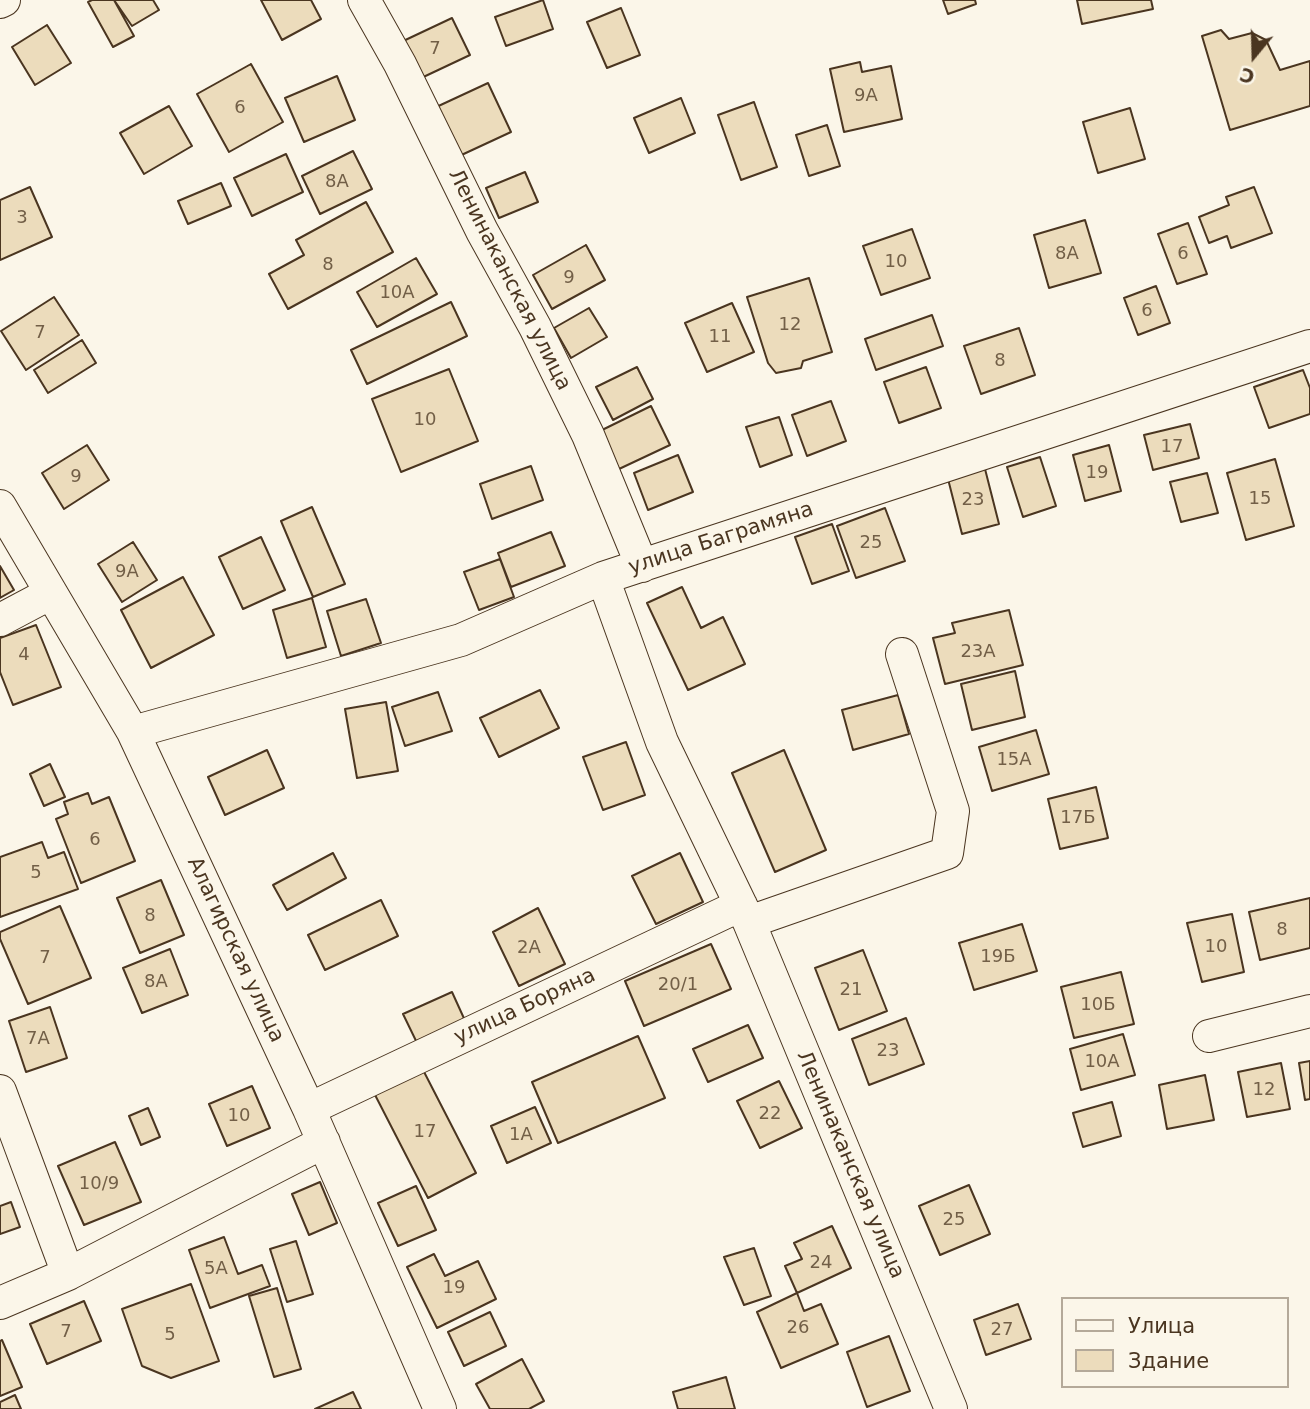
<!DOCTYPE html>
<html>
<head>
<meta charset="utf-8">
<style>
	body { margin:0 }
	#map { position:relative; width:1310px; height:1409px; overflow:hidden; background:#fbf6e9; font-family:"DejaVu Sans",sans-serif }
	canvas { display:block }
	.legend { position:absolute; left:1061px; top:1297px; width:228px; height:91px; box-sizing:border-box; background:#fbf6e9; border:2px solid #b4a999; margin:0; padding:9px 12px; list-style:none; font-size:21px; color:#4a3520 }
	.legend li { display:flex; align-items:center; gap:14px; height:35px }
	.legend b { width:35px; border:2px solid #b4a999 }
	.north { position:absolute; left:1219px; top:21px; width:70px; height:70px; -webkit-text-stroke:5px #fbf6e9; paint-order:stroke; rotate:199deg; font-size:19px; font-weight:700; line-height:28px; text-align:center; color:#4a3520 }
	.north::after { content:''; display:block; margin:auto; width:24px; height:32px; background:#4a3520; clip-path:polygon(50% 0,100% 100%,50% 72%,0 100%) }
</style>
</head>
<body>
<div id="map">
<canvas width="1310" height="1409"></canvas>
<ul class="legend">
<li><b style="height:9px;background:#fbf6e9"></b>Улица</li>
<li><b style="height:19px;background:#ecdcbc"></b>Здание</li>
</ul>
<div class="north">С</div>
</div>
<script>
const g = document.querySelector('canvas').getContext('2d');
g.lineJoin = 'round';
function paint(path, color) { g.fillStyle = color; g.fill(path, 'evenodd'); }
const toPath = rows => new Path2D(rows.map(r => 'M' + r).join(''));
function strokePath(path, color, width, dash) { g.strokeStyle = color; g.lineWidth = width; g.lineCap = dash ? 'butt' : 'round'; g.setLineDash(dash || []); g.stroke(path); }
function label(font, color, halo, rows, align = 'center') {
  g.font = font + ' "DejaVu Sans",sans-serif'; g.lineWidth = 5; g.setLineDash([]); g.textBaseline = 'middle'; g.strokeStyle = halo; g.fillStyle = color; for (const [text, x, y, turn = 0] of rows) {
    g.save(); g.translate(x, y); g.rotate((+turn || 0) * Math.PI / 180); g.textAlign = isNaN(turn) ? turn : align; if (halo) g.strokeText(text, 0, 0); g.fillText(text, 0, 0); g.restore();
  }
}
const building = toPath([
	[92,0,114,0,134,36,113,47,88,2,92,0],
	[114,0,153,0,159,10,132,26,114,0],
	[261,0,311,0,321,19,282,40,261,0],
	[543,0,553,29,506,46,495,17,543,0],
	[943,0,975,0,976,4,948,14,943,0],
	[1077,0,1151,0,1153,9,1082,24,1077,0],
	[621,8,640,55,607,68,587,22,621,8],
	[452,18,470,55,417,80,399,43,452,18],
	[47,25,71,63,35,85,12,47,47,25],
	[1221,30,1229,39,1252,33,1266,40,1280,70,1310,61,1310,106,1230,130,1202,36,1221,30],
	[860,62,862,72,891,66,902,119,844,132,830,69,860,62],
	[251,64,283,122,229,152,197,94,251,64],
	[337,76,355,120,304,142,285,98,337,76],
	[488,83,511,132,455,158,432,109,488,83],
	[681,98,695,133,649,153,634,118,681,98],
	[754,102,777,167,741,180,718,115,754,102],
	[169,106,192,146,144,174,120,133,169,106],
	[1130,108,1145,159,1098,173,1083,122,1130,108],
	[827,125,840,166,809,176,796,135,827,125],
	[353,151,372,189,320,214,302,176,353,151],
	[286,154,303,192,252,216,234,178,286,154],
	[525,172,538,202,499,218,486,188,525,172],
	[221,183,231,206,188,224,178,201,221,183],
	[30,187,52,237,0,260,0,200,30,187],
	[1254,187,1272,233,1231,248,1227,236,1209,243,1199,217,1229,205,1226,197,1254,187],
	[366,202,393,252,288,309,269,274,304,255,296,240,366,202],
	[1085,220,1101,273,1049,288,1034,235,1085,220],
	[1188,223,1207,274,1177,284,1158,234,1188,223],
	[912,229,930,278,881,295,863,246,912,229],
	[586,245,605,280,552,309,533,275,586,245],
	[416,258,437,294,377,327,357,292,416,258],
	[809,278,832,352,803,361,801,368,776,373,768,363,747,297,809,278],
	[1156,286,1170,323,1138,335,1124,298,1156,286],
	[54,297,79,335,26,370,1,331,54,297],
	[451,302,467,336,367,384,351,350,451,302],
	[732,303,754,352,707,372,685,323,732,303],
	[589,308,607,337,571,358,554,328,589,308],
	[932,315,943,346,876,370,865,339,932,315],
	[1019,328,1035,375,981,394,964,346,1019,328],
	[82,340,96,363,48,393,34,370,82,340],
	[637,367,653,399,613,420,596,387,637,367],
	[926,367,941,408,899,423,884,382,926,367],
	[449,369,478,441,401,472,372,399,449,369],
	[1303,370,1310,388,1310,414,1269,428,1254,387,1303,370],
	[831,401,846,441,807,456,792,415,831,401],
	[651,406,670,445,619,469,600,431,651,406],
	[779,417,792,455,760,467,746,427,779,417],
	[1190,424,1199,458,1153,470,1144,435,1190,424],
	[87,445,109,480,64,509,42,473,87,445],
	[1109,445,1121,491,1085,501,1073,455,1109,445],
	[678,455,693,492,648,510,634,473,678,455],
	[1040,457,1056,506,1023,517,1007,467,1040,457],
	[1275,459,1294,526,1246,540,1227,473,1275,459],
	[984,465,999,524,962,534,947,475,984,465],
	[531,466,543,500,492,519,480,484,531,466],
	[1207,473,1218,513,1181,522,1170,482,1207,473],
	[312,507,345,584,313,597,281,521,312,507],
	[885,508,905,561,856,578,837,526,885,508],
	[832,524,849,571,812,584,795,537,832,524],
	[551,532,565,566,511,587,498,553,551,532],
	[261,537,285,590,243,609,219,557,261,537],
	[133,542,157,580,122,602,98,564,133,542],
	[500,559,514,597,479,610,464,572,500,559],
	[0,566,14,590,0,598,0,566],
	[183,577,214,635,151,668,121,610,183,577],
	[682,587,701,628,723,617,745,664,688,690,647,603,682,587],
	[312,598,326,647,287,658,273,610,312,598],
	[366,599,381,643,341,656,327,611,366,599],
	[1009,610,1023,665,945,684,933,638,955,633,952,623,1009,610],
	[36,625,61,687,13,705,0,672,0,638,36,625],
	[1015,671,1025,717,972,730,961,684,1015,671],
	[540,690,559,728,499,757,480,718,540,690],
	[438,692,452,731,405,746,392,707,438,692],
	[898,695,909,734,853,750,842,710,898,695],
	[386,702,398,771,357,778,345,709,386,702],
	[1036,730,1049,774,992,791,979,747,1036,730],
	[626,742,645,795,603,810,583,757,626,742],
	[267,750,284,788,225,815,208,777,267,750],
	[784,750,826,850,775,872,732,773,784,750],
	[50,764,65,797,44,806,30,774,50,764],
	[1096,787,1108,838,1060,849,1048,799,1096,787],
	[88,793,92,804,109,797,135,861,81,883,56,819,68,814,64,802,88,793],
	[42,842,48,858,64,852,78,889,0,917,0,857,42,842],
	[333,853,346,878,287,910,273,885,333,853],
	[680,853,703,902,656,924,632,876,680,853],
	[161,880,184,935,140,953,117,898,161,880],
	[1310,898,1310,948,1260,960,1249,912,1310,898],
	[381,900,398,936,325,970,308,935,381,900],
	[60,906,91,978,28,1004,0,939,0,932,60,906],
	[538,908,565,964,519,986,493,932,538,908],
	[1232,914,1244,972,1202,982,1187,923,1232,914],
	[1022,924,1037,971,974,990,959,943,1022,924],
	[711,944,731,989,644,1026,625,981,711,944],
	[170,949,188,995,142,1013,123,968,170,949],
	[863,950,887,1011,839,1030,815,968,863,950],
	[1121,972,1134,1024,1074,1038,1061,987,1121,972],
	[452,992,467,1025,419,1047,403,1014,452,992],
	[50,1007,67,1058,26,1072,9,1021,50,1007],
	[906,1018,924,1064,869,1085,852,1039,906,1018],
	[748,1025,763,1058,708,1082,693,1049,748,1025],
	[1123,1034,1135,1075,1081,1090,1070,1049,1123,1034],
	[638,1036,665,1098,558,1143,532,1082,638,1036],
	[1310,1061,1310,1099,1305,1100,1299,1063,1310,1061],
	[1281,1063,1290,1109,1247,1117,1238,1072,1281,1063],
	[421,1066,476,1173,428,1198,373,1091,421,1066],
	[1205,1075,1214,1120,1167,1129,1159,1085,1205,1075],
	[779,1081,802,1128,760,1148,737,1101,779,1081],
	[252,1086,270,1128,227,1146,209,1104,252,1086],
	[1112,1102,1121,1136,1083,1147,1073,1113,1112,1102],
	[535,1107,551,1143,507,1163,491,1126,535,1107],
	[148,1108,160,1137,141,1145,129,1116,148,1108],
	[115,1142,141,1202,84,1225,58,1166,115,1142],
	[320,1182,337,1223,309,1235,292,1194,320,1182],
	[969,1185,990,1234,940,1255,919,1206,969,1185],
	[416,1186,436,1230,398,1246,378,1203,416,1186],
	[11,1202,20,1227,0,1234,0,1206,11,1202],
	[832,1226,851,1268,797,1293,785,1266,802,1259,794,1243,832,1226],
	[224,1237,238,1274,262,1265,270,1286,210,1308,189,1250,224,1237],
	[296,1241,313,1294,287,1302,270,1249,296,1241],
	[754,1248,771,1296,744,1305,724,1257,754,1248],
	[434,1254,445,1276,478,1261,496,1299,437,1328,407,1267,434,1254],
	[191,1284,219,1361,171,1378,142,1366,122,1309,191,1284],
	[277,1288,301,1369,274,1377,249,1296,277,1288],
	[797,1293,804,1311,821,1304,838,1344,781,1368,757,1312,797,1293],
	[84,1301,101,1341,47,1364,30,1324,84,1301],
	[1018,1304,1031,1339,986,1355,974,1320,1018,1304],
	[490,1312,506,1346,464,1366,448,1332,490,1312],
	[889,1336,910,1391,867,1407,847,1352,889,1336],
	[2,1340,22,1387,0,1396,0,1341,2,1340],
	[522,1359,544,1401,529,1409,490,1409,476,1384,522,1359],
	[726,1377,735,1409,678,1409,673,1392,726,1377],
	[353,1392,361,1409,315,1409,353,1392],
	[15,1395,21,1409,0,1409,0,1402,15,1395]
]);
paint(building, '#ecdcbc');
strokePath(building, '#4a3520', 2);
const street = toPath([
	[364,0,400,64,482,231,535,327,588,435,642,566],
	[0,2,4,0],
	[0,506,133,732,309,1109,440,1409],
	[603,578,662,742,749,922,951,1409],
	[0,620,51,593],
	[133,732,461,640,603,578,1310,346],
	[749,922,947,853,953,811,902,654],
	[1209,1036,1310,1011],
	[0,1091,68,1274],
	[309,1109,741,905],
	[0,1303,68,1274,324,1142]
]);
strokePath(street, '#4a3520', 34);
strokePath(street, '#fbf6e9', 32);
label('18px', '#725f47', null, [
	["7",435,49],
	["9А",866,96],
	["6",240,108],
	["8А",337,182],
	["3",22,218],
	["8А",1067,254],
	["6",1183,254],
	["10",896,262],
	["8",328,265],
	["9",569,278],
	["10А",397,293],
	["6",1147,311],
	["12",790,325],
	["7",40,333],
	["11",720,337],
	["8",1000,361],
	["10",425,420],
	["17",1172,447],
	["19",1097,473],
	["9",76,477],
	["15",1260,499],
	["23",973,500],
	["25",871,543],
	["9А",127,572],
	["23А",978,652],
	["4",24,655],
	["15А",1014,760],
	["17Б",1078,818],
	["6",95,840],
	["5",36,873],
	["8",150,916],
	["8",1282,930],
	["10",1216,947],
	["2А",529,948],
	["19Б",998,957],
	["7",45,958],
	["8А",156,982],
	["20/1",678,985],
	["21",851,990],
	["10Б",1098,1005],
	["7А",38,1039],
	["23",888,1051],
	["10А",1102,1062],
	["12",1264,1090],
	["22",770,1114],
	["10",239,1116],
	["17",425,1132],
	["1А",521,1135],
	["10/9",99,1184],
	["25",954,1220],
	["24",821,1263],
	["5А",216,1269],
	["19",454,1288],
	["26",798,1328],
	["27",1002,1330],
	["7",66,1332],
	["5",170,1335]
]);
label('21px', '#4a3520', '#fbf6e9', [
	["Ленинаканская улица",509,280,63],
	["улица Баграмяна",721,539,-18],
	["Алагирская улица",235,950,65],
	["улица Боряна",525,1007,-25],
	["Ленинаканская улица",850,1165,67]
]);
</script>
</body>
</html>
